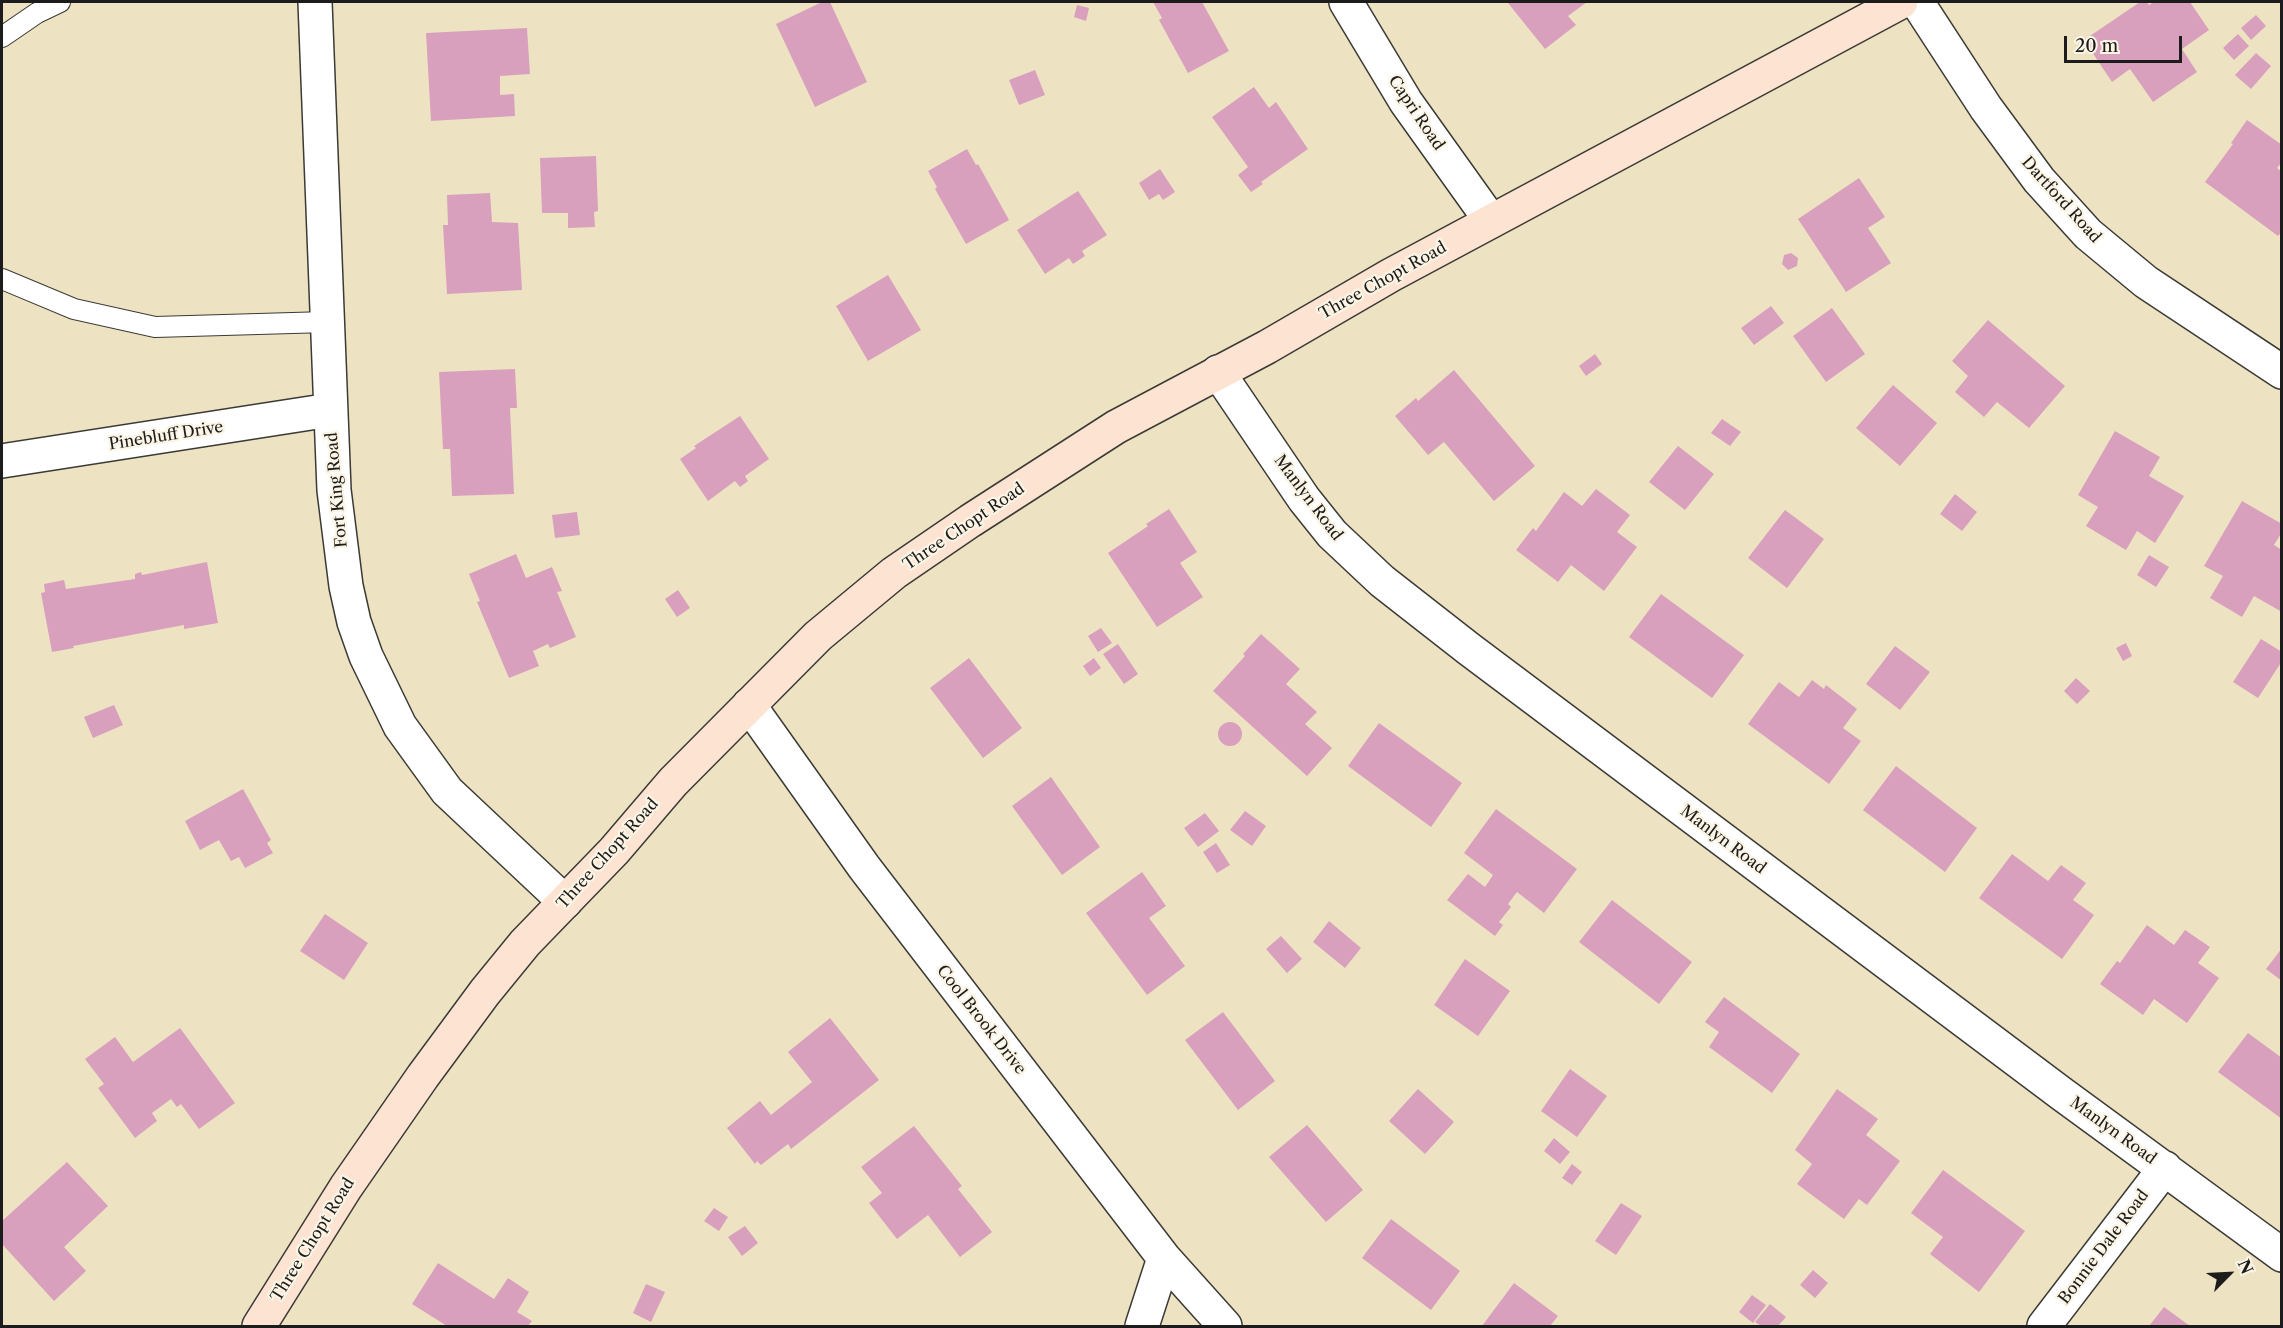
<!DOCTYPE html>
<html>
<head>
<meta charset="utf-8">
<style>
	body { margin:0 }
	#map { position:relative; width:2283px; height:1328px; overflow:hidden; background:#ede3c3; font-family:"Libre Caslon Text",serif }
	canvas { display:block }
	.frame { position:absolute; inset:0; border:3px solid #1c1c1c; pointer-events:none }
	.north { position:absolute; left:2199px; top:1244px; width:60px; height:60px; -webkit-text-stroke:4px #fcf5e5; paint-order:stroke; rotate:66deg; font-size:16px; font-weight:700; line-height:24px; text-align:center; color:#1c1c1c }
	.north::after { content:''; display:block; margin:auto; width:21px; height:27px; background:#1c1c1c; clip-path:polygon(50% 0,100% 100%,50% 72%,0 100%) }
	.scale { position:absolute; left:2064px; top:36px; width:118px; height:27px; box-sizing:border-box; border:3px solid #1c1c1c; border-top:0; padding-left:8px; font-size:18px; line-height:21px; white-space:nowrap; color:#1c1c1c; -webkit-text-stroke:4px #fcf5e5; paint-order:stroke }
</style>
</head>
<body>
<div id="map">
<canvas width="2283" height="1328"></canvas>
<div class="frame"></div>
<div class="north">N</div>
<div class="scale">20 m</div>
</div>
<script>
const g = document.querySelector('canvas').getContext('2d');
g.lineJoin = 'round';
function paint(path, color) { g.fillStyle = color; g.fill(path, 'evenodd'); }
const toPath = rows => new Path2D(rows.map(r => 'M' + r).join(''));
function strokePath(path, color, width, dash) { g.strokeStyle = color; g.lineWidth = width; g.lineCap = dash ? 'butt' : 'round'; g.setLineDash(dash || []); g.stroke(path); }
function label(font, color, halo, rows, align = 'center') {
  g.font = font + ' "Libre Caslon Text",serif'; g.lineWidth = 4.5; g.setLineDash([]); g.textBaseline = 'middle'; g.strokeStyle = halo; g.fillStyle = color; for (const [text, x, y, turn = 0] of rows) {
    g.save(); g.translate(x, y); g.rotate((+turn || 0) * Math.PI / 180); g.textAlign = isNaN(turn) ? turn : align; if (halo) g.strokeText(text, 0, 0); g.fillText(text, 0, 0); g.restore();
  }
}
paint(toPath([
	[822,2,830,2,867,82,815,107,776,24],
	[1153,2,1202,2,1229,51,1188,73,1159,20,1162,18],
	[1509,2,1587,2,1568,16,1576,25,1545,49,1508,3],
	[2140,2,2147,2,2149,5,2154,2,2190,2,2209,30,2182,49,2197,72,2153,102,2130,69,2112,82,2084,40],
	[1077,5,1089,8,1086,21,1074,17],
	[2256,15,2266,26,2251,40,2241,28],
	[527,28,530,74,500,76,500,95,514,94,515,116,431,121,426,33],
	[2238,34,2249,46,2234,60,2223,48],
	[2256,53,2271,66,2251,89,2235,75],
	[1035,70,1045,95,1019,105,1009,80],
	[1254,87,1269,108,1276,102,1308,149,1261,182,1263,184,1251,192,1238,175,1248,167,1212,117],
	[2247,120,2282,145,2282,162,2277,168,2282,172,2282,231,2278,236,2205,182,2233,144,2231,143],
	[967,149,976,165,978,164,1009,220,966,244,935,189,937,187,928,171],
	[596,156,598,211,594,212,595,227,568,228,568,213,542,213,540,158],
	[1160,169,1175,192,1163,200,1159,194,1149,200,1139,183],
	[1859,178,1885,217,1868,228,1891,263,1846,292,1798,219],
	[1078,191,1107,235,1082,251,1085,256,1073,264,1069,258,1045,274,1017,230],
	[490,193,492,222,518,223,522,290,447,294,443,225,448,225,447,195],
	[1791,253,1798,258,1797,266,1788,270,1782,264,1784,255],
	[888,275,921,330,868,361,836,306],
	[1771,306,1784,323,1754,345,1741,328],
	[1832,308,1865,354,1826,382,1793,336],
	[1988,320,2065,386,2029,428,1997,402,1984,417,1955,392,1968,376,1952,361],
	[1595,354,1602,364,1586,376,1579,366],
	[515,369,517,408,510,408,514,494,452,496,450,449,443,449,439,372],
	[1454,370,1535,466,1494,501,1444,442,1428,455,1395,416,1416,398,1418,401],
	[1893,385,1937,423,1900,466,1856,428],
	[740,416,769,459,745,476,748,481,740,487,735,481,708,501,680,459,696,448,694,446],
	[1722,419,1741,432,1730,446,1711,433],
	[2115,431,2160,457,2149,476,2184,496,2155,543,2137,531,2126,550,2086,526,2098,507,2078,495],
	[1678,446,1714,474,1685,510,1649,482],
	[1596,489,1630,515,1617,532,1637,547,1604,591,1571,565,1558,582,1516,550,1533,528,1536,531,1564,492,1582,506],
	[1955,494,1977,512,1962,531,1940,514],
	[2242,501,2282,524,2282,532,2274,545,2282,550,2282,612,2254,596,2242,617,2210,598,2223,576,2204,566],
	[1169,509,1197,552,1180,563,1203,597,1157,627,1108,553,1148,526,1146,524],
	[1785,510,1824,539,1787,588,1748,558],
	[577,512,580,535,555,538,552,515],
	[516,554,526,578,552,567,562,591,557,592,576,637,550,648,548,644,533,651,539,666,509,678,477,602,480,601,469,574],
	[2149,555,2169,567,2156,587,2137,575],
	[207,562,218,623,184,629,184,625,73,646,74,648,52,652,41,593,45,592,44,584,64,580,66,589,135,579,135,574,141,572,142,575],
	[678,590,690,608,677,617,665,599],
	[1661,594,1744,655,1712,698,1629,637],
	[1101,628,1112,643,1098,652,1088,636],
	[1261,634,1300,669,1286,684,1317,712,1305,724,1332,748,1307,776,1213,691,1245,656,1243,654],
	[2261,639,2282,652,2282,661,2258,698,2233,682],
	[2126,643,2132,656,2123,661,2116,648],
	[1118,644,1138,674,1124,684,1103,654],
	[1895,646,1930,672,1900,710,1866,684],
	[969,658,1022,728,983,758,930,688],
	[1094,658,1101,668,1090,676,1083,666],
	[2076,678,2090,691,2077,704,2064,691],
	[1812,680,1824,689,1826,685,1857,709,1843,728,1861,741,1829,784,1748,724,1779,682,1799,697],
	[114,705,123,725,93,738,84,717],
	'1218 734a12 12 0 1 1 24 0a12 12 0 1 1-24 0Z',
	[1379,723,1462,783,1431,827,1348,766],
	[1896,766,1977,828,1945,872,1863,810],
	[1051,777,1100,847,1062,875,1012,806],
	[243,789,271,840,267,843,273,853,245,868,239,857,231,861,219,840,200,850,185,821],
	[1496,809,1577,869,1544,913,1517,892,1508,904,1511,907,1499,922,1503,925,1495,936,1447,900,1468,874,1485,887,1493,875,1464,853],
	[1245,811,1266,826,1252,846,1230,830],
	[1205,813,1219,831,1198,847,1184,828],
	[1216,843,1230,865,1217,873,1203,852],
	[2012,854,2048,881,2061,865,2086,883,2073,900,2094,915,2062,959,1979,898],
	[1142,872,1166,906,1149,918,1185,966,1147,995,1086,913],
	[1612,900,1692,962,1659,1004,1579,942],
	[325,914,368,943,344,980,300,951],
	[1329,921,1361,948,1345,968,1313,942],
	[2147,925,2174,945,2185,930,2210,947,2198,963,2219,978,2187,1023,2154,999,2143,1015,2100,984,2117,961,2120,963],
	[1281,936,1302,959,1287,973,1266,949],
	[2282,948,2282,981,2266,969],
	[1465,959,1510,991,1478,1036,1434,1005],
	[1724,997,1800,1054,1772,1093,1709,1047,1719,1032,1705,1022],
	[1223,1012,1275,1081,1238,1110,1185,1040],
	[830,1018,879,1080,791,1149,788,1144,761,1165,757,1161,755,1164,727,1128,760,1101,771,1115,812,1082,788,1052],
	[180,1028,235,1103,199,1129,181,1104,177,1107,171,1099,152,1113,157,1121,135,1138,98,1088,104,1084,85,1059,115,1037,133,1062],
	[2248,1033,2282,1058,2282,1119,2218,1072],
	[1570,1069,1607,1096,1577,1137,1541,1111],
	[1418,1089,1454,1122,1425,1154,1389,1121],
	[1837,1089,1878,1119,1866,1135,1900,1161,1867,1205,1859,1199,1844,1219,1797,1184,1812,1164,1795,1150],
	[1307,1125,1363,1190,1326,1222,1269,1157],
	[914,1126,962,1186,958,1189,992,1232,960,1257,928,1215,897,1239,869,1203,882,1193,861,1167],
	[1554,1138,1570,1152,1560,1164,1544,1151],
	[67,1162,108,1206,64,1247,86,1271,54,1301,2,1244,2,1221],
	[1572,1164,1582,1172,1572,1185,1562,1178],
	[1943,1170,2025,1231,1979,1292,1930,1254,1943,1237,1911,1213],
	[1621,1203,1642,1216,1616,1255,1595,1241],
	[714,1208,728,1217,719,1231,704,1221],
	[1391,1219,1460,1271,1431,1310,1362,1258],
	[745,1226,758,1243,742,1256,728,1237],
	[438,1263,494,1299,508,1278,529,1292,517,1312,532,1321,528,1326,447,1326,412,1304],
	[1813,1270,1828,1283,1815,1298,1800,1285],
	[1514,1283,1558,1316,1550,1326,1482,1326],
	[646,1284,665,1292,651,1322,633,1313],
	[1752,1295,1766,1305,1753,1323,1739,1312],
	[1770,1304,1786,1317,1778,1326,1761,1326,1755,1322],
	[2164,1307,2190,1326,2149,1326]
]), '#d8a0bd');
const service = toPath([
	[2,37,37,13,60,2],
	[2,279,74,309,155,327,327,322]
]);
const minor = toPath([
	[315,2,334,490,346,586,354,622,366,656,400,726,447,791,565,902],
	[1346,2,1406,102,1491,221],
	[1917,2,1986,108,2039,180,2088,234,2146,282,2282,372],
	[1218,372,1304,499,1332,534,1382,581,1469,649,2062,1094,2282,1255],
	[2,461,330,410],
	[749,705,864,867,1164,1258,1225,1326],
	[1142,1326,1164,1258],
	[2044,1326,2165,1168]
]);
const secondary = toPath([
	[259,1326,346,1187,423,1076,485,992,525,943,614,851,673,782,818,636,894,573,970,521,1116,427,1267,347,1391,275,1901,2]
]);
strokePath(service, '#3b3a35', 22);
strokePath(minor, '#3b3a35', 36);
strokePath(secondary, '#3b3a35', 36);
strokePath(service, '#fff', 20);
strokePath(minor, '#fff', 33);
strokePath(secondary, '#fde3d1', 33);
label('16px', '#1c1c1c', '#fcf5e5', [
	["Capri Road",1416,113,56],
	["Dartford Road",2061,200,48],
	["Three Chopt Road",1383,281,-29],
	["Pinebluff Drive",166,436,-9],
	["Fort King Road",337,490,-95],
	["Manlyn Road",1308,498,53],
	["Three Chopt Road",964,527,-34],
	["Manlyn Road",1723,840,37],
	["Three Chopt Road",608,854,-48],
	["Cool Brook Drive",981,1020,52],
	["Manlyn Road",2113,1131,36],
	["Three Chopt Road",313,1240,-58],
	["Bonnie Dale Road",2104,1247,-53]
]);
</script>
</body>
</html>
